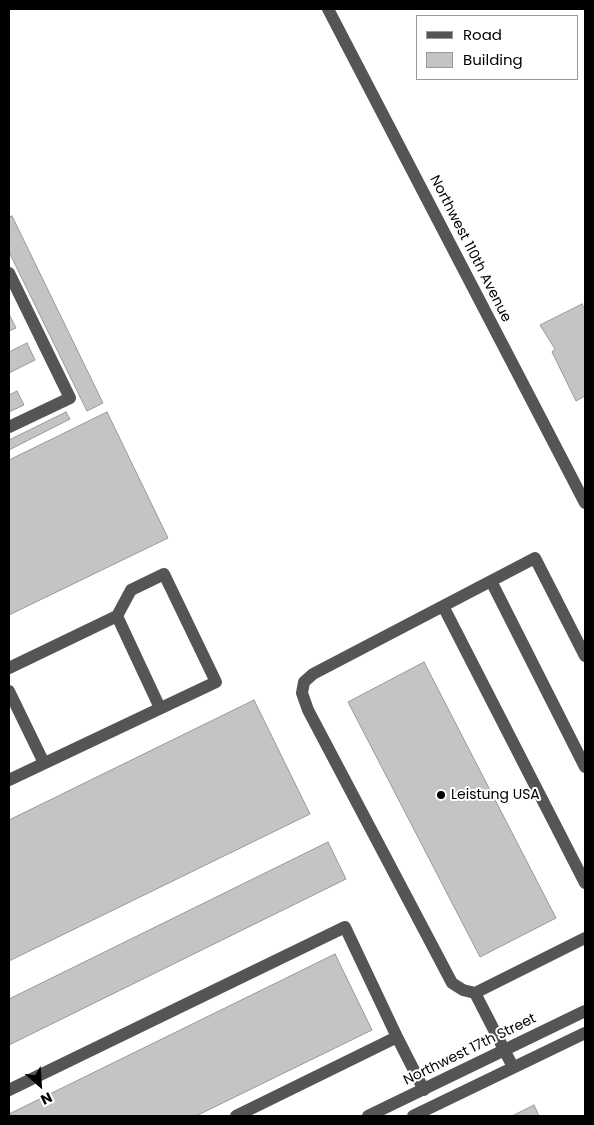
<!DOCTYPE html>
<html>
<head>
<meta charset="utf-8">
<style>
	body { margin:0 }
	#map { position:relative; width:594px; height:1125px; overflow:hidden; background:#fff; font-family:Poppins,sans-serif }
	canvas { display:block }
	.frame { position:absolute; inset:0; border:10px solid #000; pointer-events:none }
	.legend { position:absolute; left:416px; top:15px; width:162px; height:65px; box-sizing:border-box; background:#fff; border:1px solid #999; margin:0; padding:6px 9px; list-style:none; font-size:15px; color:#000 }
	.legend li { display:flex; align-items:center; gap:10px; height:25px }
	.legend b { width:25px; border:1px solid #999 }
	.north { position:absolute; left:15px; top:1060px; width:50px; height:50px; -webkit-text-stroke:4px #fff; paint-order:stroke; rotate:154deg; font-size:14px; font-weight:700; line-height:20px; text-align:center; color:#000 }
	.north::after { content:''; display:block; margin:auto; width:18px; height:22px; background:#000; clip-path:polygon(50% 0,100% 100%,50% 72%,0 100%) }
</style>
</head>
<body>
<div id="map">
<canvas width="594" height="1125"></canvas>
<div class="frame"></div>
<ul class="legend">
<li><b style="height:6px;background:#555"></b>Road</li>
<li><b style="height:14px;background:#c4c4c4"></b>Building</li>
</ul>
<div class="north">N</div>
</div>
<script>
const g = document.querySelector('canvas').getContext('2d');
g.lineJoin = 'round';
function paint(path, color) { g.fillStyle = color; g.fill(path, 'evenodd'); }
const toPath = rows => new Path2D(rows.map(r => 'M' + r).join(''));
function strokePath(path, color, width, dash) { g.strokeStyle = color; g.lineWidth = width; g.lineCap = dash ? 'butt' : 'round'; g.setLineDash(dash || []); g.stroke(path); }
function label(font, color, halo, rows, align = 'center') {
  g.font = font + ' Poppins,sans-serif'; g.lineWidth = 4; g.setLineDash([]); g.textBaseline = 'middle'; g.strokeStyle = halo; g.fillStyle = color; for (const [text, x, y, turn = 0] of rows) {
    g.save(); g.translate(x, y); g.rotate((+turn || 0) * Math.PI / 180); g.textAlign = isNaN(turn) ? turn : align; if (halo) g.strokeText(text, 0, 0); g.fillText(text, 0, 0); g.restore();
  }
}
const building = toPath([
	[12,216,103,403,87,411,9,252,9,217,12,216],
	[582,304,584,308,585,307,585,396,576,401,552,352,555,349,540,325,582,304],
	[9,314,16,328,9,331,9,314],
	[27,343,35,360,9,373,9,352,27,343],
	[17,391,24,405,9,412,9,395,17,391],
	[66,412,70,419,9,450,9,440,66,412],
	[107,412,168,538,9,615,9,460,107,412],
	[424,662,556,918,480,957,348,702,424,662],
	[254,700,310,814,9,961,9,820,254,700],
	[328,842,346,879,9,1045,9,999,328,842],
	[335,954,372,1030,196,1116,9,1116,9,1114,335,954],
	[534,1105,539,1116,512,1116,534,1105]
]);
paint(building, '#c4c4c4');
strokePath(building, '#999', 1);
strokePath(toPath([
	[328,9,585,503],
	[9,273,70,398,9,427],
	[491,581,585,767],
	[443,606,585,883],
	[117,616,160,708],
	[585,656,535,558,313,674,304,682,302,693,308,710,452,983,463,990,475,993,585,938],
	[9,668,117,616,131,590,164,574,216,682,9,780],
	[9,691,44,763],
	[475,993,513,1067],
	[397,1037,424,1090],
	[9,1090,345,927,397,1037,236,1116],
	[368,1116,585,1011],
	[413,1116,585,1033]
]), '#555', 12);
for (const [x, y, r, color] of [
	[441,795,5,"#000"]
]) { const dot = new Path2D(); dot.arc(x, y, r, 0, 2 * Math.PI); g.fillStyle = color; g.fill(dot); strokePath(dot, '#fff', 2); }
label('14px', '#000', '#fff', [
	["Northwest 110th Avenue",470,249,63],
	["Northwest 17th Street",470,1050,-26]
]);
label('14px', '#000', '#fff', [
	["Leistung USA",451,795]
], 'left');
</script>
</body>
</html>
